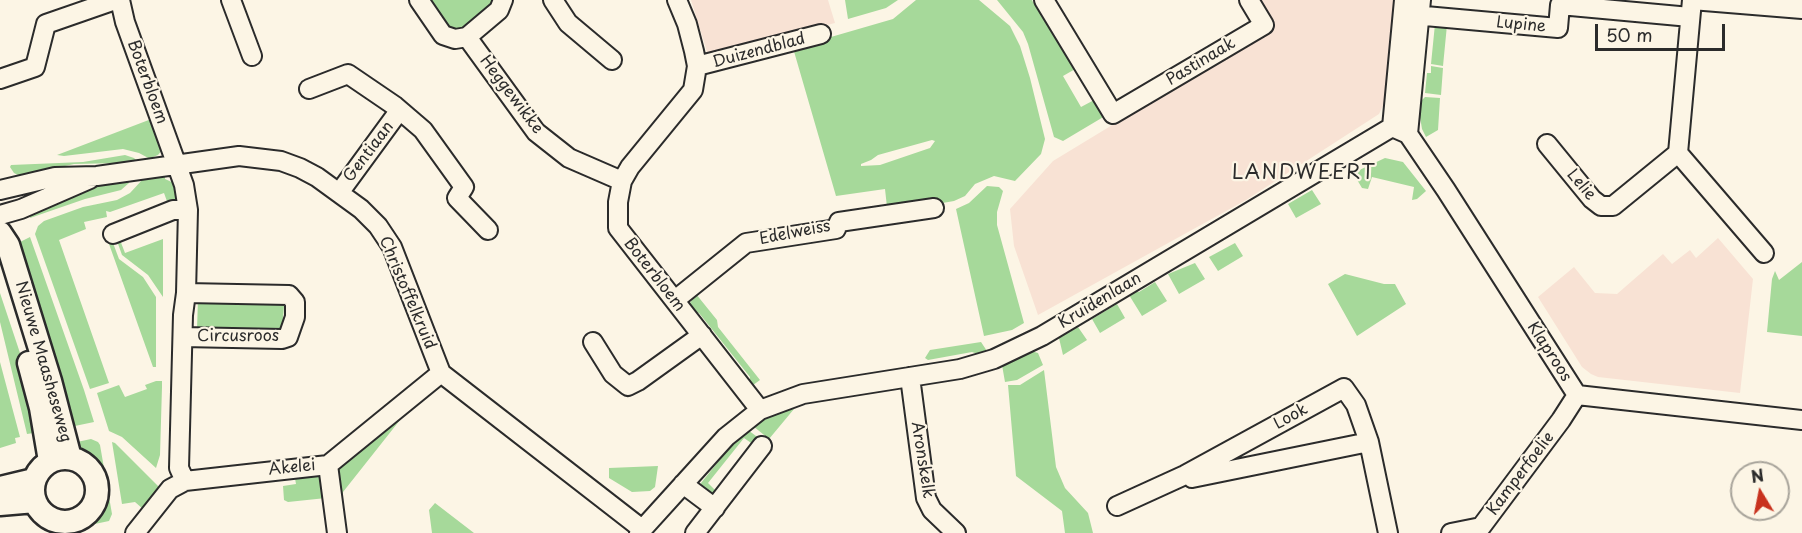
<!DOCTYPE html>
<html>
<head>
<meta charset="utf-8">
<style>
	body { margin:0 }
	#map { position:relative; width:1802px; height:533px; overflow:hidden; background:#fcf5e5; font-family:"Playpen Sans",sans-serif }
	canvas { display:block }
	.north { position:absolute; left:1730px; top:461px; width:60px; height:60px; box-sizing:border-box; background:#fcf5e5; border:2px solid #a8a49b; border-radius:50%; rotate:350deg; font-size:16px; font-weight:700; line-height:24px; text-align:center; color:#2b2b2b }
	.north::after { content:''; display:block; margin:auto; width:21px; height:27px; background:#c8321e; clip-path:polygon(50% 0,100% 100%,50% 72%,0 100%) }
	.scale { position:absolute; left:1595px; top:24px; width:130px; height:27px; box-sizing:border-box; border:3px solid #2b2b2b; border-top:0; padding-left:8px; font-size:18px; line-height:21px; white-space:nowrap; color:#2b2b2b; -webkit-text-stroke:4px #fcf5e5; paint-order:stroke }
</style>
</head>
<body>
<div id="map">
<canvas width="1802" height="533"></canvas>
<div class="north">N</div>
<div class="scale">50 m</div>
</div>
<script>
const g = document.querySelector('canvas').getContext('2d');
g.lineJoin = 'round';
function paint(path, color) { g.fillStyle = color; g.fill(path, 'evenodd'); }
const toPath = rows => new Path2D(rows.map(r => 'M' + r).join(''));
function strokePath(path, color, width, dash) { g.strokeStyle = color; g.lineWidth = width; g.lineCap = dash ? 'butt' : 'round'; g.setLineDash(dash || []); g.stroke(path); }
function label(font, color, halo, rows, align = 'center') {
  g.font = font + ' "Playpen Sans",sans-serif'; g.lineWidth = 4.5; g.setLineDash([]); g.textBaseline = 'middle'; g.strokeStyle = halo; g.fillStyle = color; for (const [text, x, y, turn = 0] of rows) {
    g.save(); g.translate(x, y); g.rotate((+turn || 0) * Math.PI / 180); g.textAlign = isNaN(turn) ? turn : align; if (halo) g.strokeText(text, 0, 0); g.fillText(text, 0, 0); g.restore();
  }
}
paint(toPath([
	[691,0,828,0,835,23,708,55],
	[1256,0,1395,0,1387,97,1379,114,1246,200,1038,315,1014,246,1010,209,1053,161,1272,28],
	[1718,238,1753,279,1740,393,1598,377,1591,374,1582,367,1538,297,1574,267,1595,293,1617,294,1663,254,1672,264,1690,250,1696,258]
]), '#f8e2d4');
paint(toPath([
	[424,0,492,0,494,5,489,12,458,32,451,32],
	[845,0,898,0,886,8,848,19],
	[916,0,979,0,1010,26,1020,46,1030,78,1045,139,1041,154,1015,181,994,176,975,184,965,196,954,201,891,212,887,207,885,189,836,196,793,48,893,19],
	[932,140,935,141,930,148,880,165,861,166,861,164,871,160,878,155],
	[997,0,1032,0,1034,4,1042,8,1077,68,1063,76,1081,107,1096,99,1105,116,1063,141,1054,137,1028,44,1023,32],
	[1435,24,1447,25,1443,66,1431,64],
	[1431,66,1443,68,1441,95,1425,93,1427,73,1431,73],
	[1425,97,1440,98,1438,130,1426,137,1422,129,1419,111,1420,102],
	[154,118,162,150,158,155,153,157,152,160,139,153,123,149,64,156,57,155],
	[125,155,134,158,136,160,120,163,74,164,20,176,14,173,10,167,11,165,83,162],
	[1385,158,1403,162,1426,191,1417,199,1412,200,1414,187,1372,177,1368,189,1362,188,1353,173],
	[165,176,165,179,174,183,180,205,168,204,164,193,110,212,106,211,107,217,84,222,86,229,59,240,109,383,90,389,35,234,38,226,44,221,83,207,117,200,130,193,143,179],
	[128,179,129,183,121,190,85,199,30,218,31,212,91,187],
	[987,186,999,187,1003,191,997,212,997,225,1024,323,1012,330,984,336,956,209,969,203],
	[1312,190,1321,204,1296,218,1288,204],
	[30,237,84,390,94,422,70,427,16,244],
	[163,239,163,297,148,275,122,255,117,241,120,240,125,253],
	[113,243,119,259,143,277,156,297,156,367,153,367,109,244],
	[1235,243,1243,256,1218,271,1209,257],
	[1802,262,1802,336,1767,332,1772,279,1775,271,1779,280],
	[1195,263,1205,279,1179,294,1168,274],
	[1345,274,1384,284,1395,284,1406,304,1357,336,1328,284],
	[1155,282,1167,301,1142,316,1129,295,1136,291,1139,292],
	[0,293,31,386,40,432,27,434,0,322],
	[696,294,717,320,718,327,760,380,749,388,750,377,699,313,692,312,690,309,690,303],
	[198,298,281,300,284,306,282,331,197,330],
	[1117,304,1125,318,1100,333,1092,319],
	[1078,327,1087,340,1063,355,1059,338],
	[981,342,987,351,978,354,972,352,928,360,925,358,930,350],
	[1031,351,1038,353,1043,365,1017,380,1005,382,1002,365],
	[0,362,20,437,15,438,16,443,0,448],
	[1044,370,1056,467,1065,488,1088,513,1093,533,1065,533,1062,511,1016,476,1008,385,1020,385],
	[156,381,162,381,162,387,160,455,156,468,122,437,109,431,97,393,119,385,125,397,147,389,145,385],
	[793,407,794,409,769,439,753,426,770,416],
	[396,417,400,420,343,492,343,496,338,496,336,474,339,465],
	[748,430,760,439,754,445,744,438,708,483,716,491,714,495,706,496,697,488,730,447],
	[91,439,98,442,100,445,112,514,109,521,90,525,88,524,94,513,102,502,105,484,100,468,95,460,78,447,77,442],
	[112,442,115,443,159,487,143,509,135,502,122,504],
	[658,466,655,487,650,491,632,492,609,478,609,468],
	[294,473,317,473,322,478,326,498,288,502,284,500,283,486,296,484],
	[435,503,474,533,432,533,429,510]
]), '#a6d99a');
const minor = toPath([
	[120,0,125,22,184,185,188,210,186,293,183,315,179,468,185,481],
	[231,0,252,56],
	[419,0,443,35,455,39,467,37,499,10,503,0],
	[553,0,568,23,612,60],
	[677,0,687,24,694,51,697,66,693,90,630,167,622,181,618,202,618,228,760,410],
	[1044,0,1113,114,1264,25,1249,0],
	[1692,0,1678,153,1764,253],
	[1692,0,1802,9],
	[1403,14,1558,28,1560,5,1690,17],
	[467,37,536,132,569,158,622,181],
	[697,66,821,34],
	[0,79,35,67,46,24,115,0],
	[309,89,348,74,395,106,423,130,464,187,457,198,488,230],
	[1392,127,1408,134,1446,190,1577,395,1802,420],
	[1392,127,1404,0],
	[1408,134,1421,0],
	[1547,144,1592,199,1601,206,1613,206,1678,153],
	[0,190,55,177,97,176,239,156,281,161,300,168,317,177,361,209,378,226,392,247,441,373,642,529],
	[339,193,399,111],
	[0,215,21,209,90,179],
	[113,234,173,210,188,210],
	[675,300,746,243,836,229,839,222,934,208],
	[183,337,282,339,288,337,295,317,295,302,289,295,186,293],
	[593,342,613,374,628,386,638,381,702,335],
	[910,377,926,498,932,510,956,533],
	[328,465,337,533],
	[1192,478,1369,442],
	[683,484,715,508],
	[1117,506,1185,475,1344,388,1356,405,1369,442,1388,533],
	[135,533,170,489,185,481,328,465,441,373],
	[639,533,726,437,760,410,803,394,960,369,994,359,1042,336,1392,127],
	[695,533,762,446],
	[1451,533,1481,527,1561,420,1577,395]
]);
const major = toPath([
	[0,233,8,245,50,381,70,458],
	[29,363,41,408,50,461],
	'33 490a32 32 0 1 1 64 0a32 32 0 1 1-64 0Z',
	[0,488,34,480],
	[0,504,35,501]
]);
strokePath(minor, '#2b2b2b', 22);
strokePath(major, '#2b2b2b', 27);
strokePath(minor, '#fcf5e5', 18);
strokePath(major, '#fcf5e5', 22);
label('16px', '#2b2b2b', '#fcf5e5', [
	["Lupine",1521,25,5],
	["Duizendblad",759,51,-15],
	["Pastinaak",1201,62,-31],
	["Boterbloem",147,82,70],
	["Heggewikke",511,95,53],
	["Gentiaan",369,152,-53],
	["Lelie",1581,185,49],
	["Edelweiss",795,233,-11],
	["Boterbloem",654,275,52],
	["Christoffelkruid",407,293,67],
	["Kruidenlaan",1100,301,-31],
	["Circusroos",238,337],
	["Klaproos",1549,352,57],
	["Nieuwe Maasheseweg",43,362,74],
	["Look",1291,417,-29],
	["Aronskelk",922,460,81],
	["Akelei",292,468,-6],
	["Kamperfoelie",1521,474,-53]
]);
g.letterSpacing = '1.5px';
label('20px', '#2b2b2b', '#fcf5e5', [
	["LANDWEERT",1304,173]
]);
g.letterSpacing = '0px';
</script>
</body>
</html>
